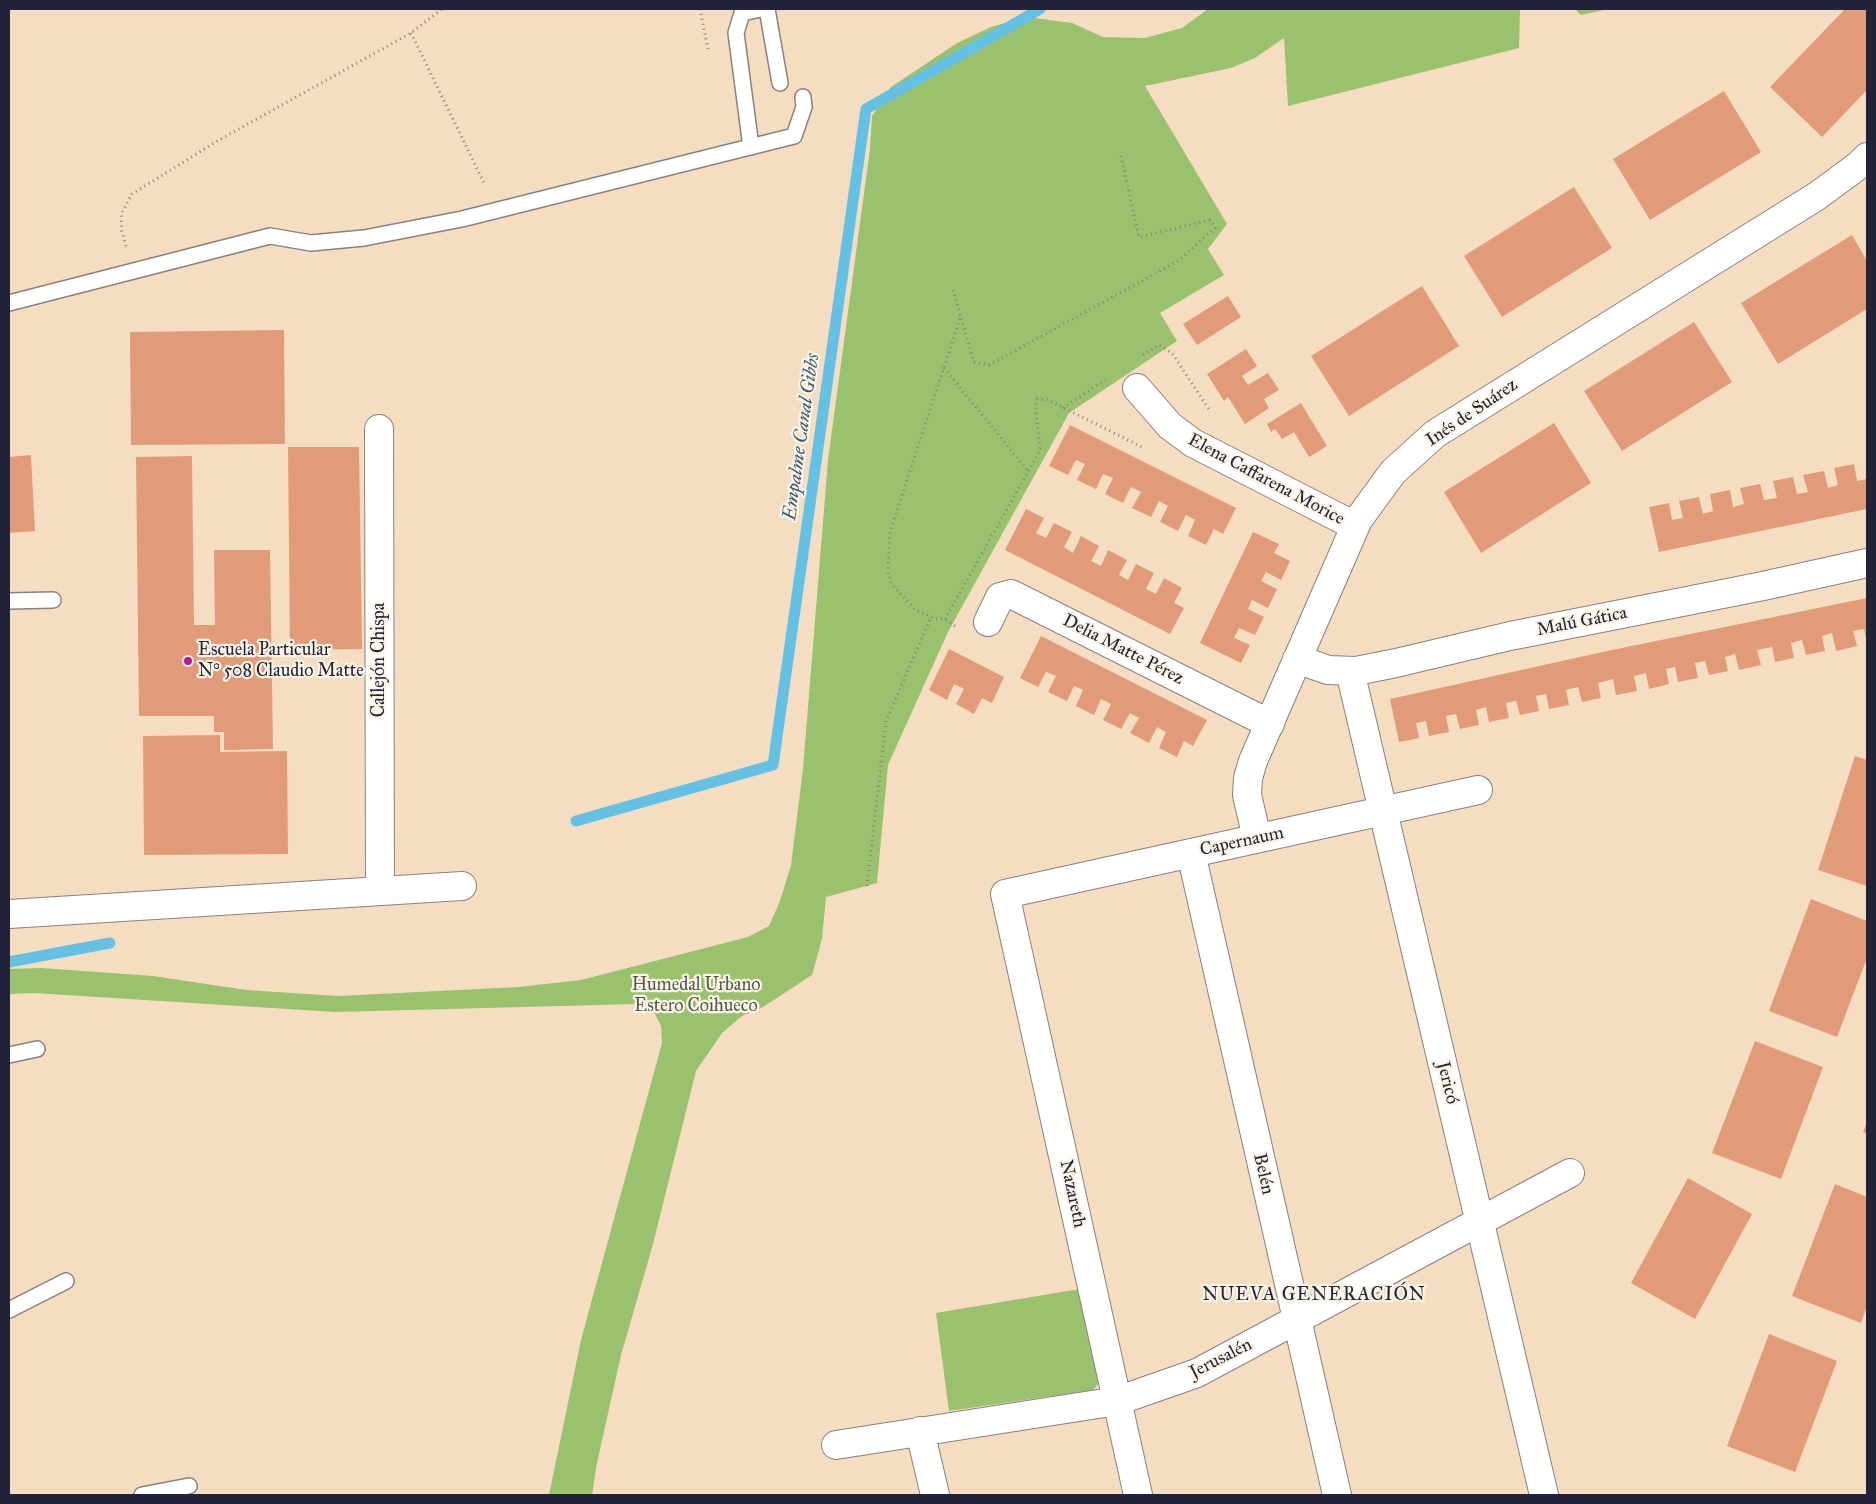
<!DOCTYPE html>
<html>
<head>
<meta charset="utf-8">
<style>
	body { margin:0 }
	#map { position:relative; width:1876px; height:1504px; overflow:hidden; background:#f5ddc2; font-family:"IM FELL Great Primer",serif }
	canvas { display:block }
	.frame { position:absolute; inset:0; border:10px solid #22223b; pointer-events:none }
</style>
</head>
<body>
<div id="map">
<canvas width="1876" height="1504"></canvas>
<div class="frame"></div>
</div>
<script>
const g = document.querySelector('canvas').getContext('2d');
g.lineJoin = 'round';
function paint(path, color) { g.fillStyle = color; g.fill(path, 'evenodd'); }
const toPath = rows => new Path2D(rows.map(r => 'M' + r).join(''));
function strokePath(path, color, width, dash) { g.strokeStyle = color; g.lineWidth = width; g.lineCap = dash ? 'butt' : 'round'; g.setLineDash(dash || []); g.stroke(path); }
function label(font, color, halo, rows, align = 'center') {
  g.font = font + ' "IM FELL Great Primer",serif'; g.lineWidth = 4.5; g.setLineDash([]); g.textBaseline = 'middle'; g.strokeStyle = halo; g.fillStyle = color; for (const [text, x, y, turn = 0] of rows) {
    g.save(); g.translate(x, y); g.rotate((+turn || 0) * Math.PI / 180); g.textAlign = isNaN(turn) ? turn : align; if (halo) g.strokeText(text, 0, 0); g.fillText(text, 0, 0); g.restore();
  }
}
paint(toPath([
	[1208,9,1520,9,1519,48,1288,106,1284,38,1255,58,1231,68,1145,86,1227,224,1208,249,1224,275,1160,313,1177,341,1069,413,948,632,888,765,877,883,826,897,822,939,812,975,763,1007,742,1016,722,1033,696,1071,653,1244,621,1355,597,1463,592,1495,549,1495,581,1340,662,1043,661,1026,653,1010,636,1004,335,1012,34,993,9,994,9,969,41,968,153,976,246,990,338,996,518,987,581,980,748,937,769,926,780,901,791,865,803,769,828,460,870,149,872,116,891,87,957,43,991,27,1026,17,1072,23,1103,37,1145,38,1182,28],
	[1575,9,1608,9,1581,15],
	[1080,1289,1099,1383,1093,1390,949,1411,936,1313]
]), '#9ac26e');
strokePath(toPath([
	[576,821,773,765,866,109,1040,9],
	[9,962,110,943]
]), '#65c1e3', 11);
paint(toPath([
	[1845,9,1866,9,1867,10,1867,90,1822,137,1770,87],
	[1724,91,1761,152,1650,220,1613,159],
	[1574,187,1612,248,1502,317,1464,256],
	[1852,235,1867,261,1867,309,1778,364,1741,303],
	[1422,286,1459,346,1349,416,1311,356],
	[1228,296,1241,317,1197,345,1183,324],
	[1694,322,1732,382,1622,451,1584,391],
	[284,330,285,444,131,445,130,332],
	[1246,349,1257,366,1242,376,1248,385,1268,373,1279,390,1264,399,1269,408,1245,424,1228,397,1224,401,1207,374],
	[1301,403,1327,446,1309,457,1294,432,1282,439,1275,429,1271,432,1267,424],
	[1554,423,1591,483,1481,553,1444,492],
	[1070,425,1236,508,1223,534,1214,529,1206,545,1188,536,1195,520,1186,515,1178,531,1160,522,1168,506,1159,501,1151,517,1132,508,1141,492,1131,487,1123,503,1105,494,1113,478,1103,474,1096,489,1077,480,1085,464,1076,460,1068,475,1049,466],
	[288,447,359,447,362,649,290,650],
	[31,455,35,531,9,533,9,457],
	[192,456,194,625,215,625,214,550,270,550,273,749,224,750,224,732,214,732,214,716,139,716,136,457],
	[1854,464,1857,481,1867,479,1867,509,1659,552,1649,507,1669,503,1672,520,1683,518,1679,501,1699,497,1703,514,1713,511,1710,494,1730,490,1733,507,1744,504,1740,488,1760,484,1764,500,1777,498,1773,481,1793,477,1797,494,1808,492,1803,475,1824,471,1828,488,1838,485,1834,468],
	[1026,509,1044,518,1036,533,1046,538,1054,523,1072,532,1064,547,1073,553,1081,536,1099,546,1091,561,1101,566,1108,550,1127,560,1119,575,1128,580,1136,564,1154,573,1146,589,1156,594,1164,578,1182,588,1174,603,1184,608,1170,634,1005,550],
	[1253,532,1279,544,1274,553,1290,561,1281,580,1266,572,1261,581,1277,589,1268,608,1252,600,1248,609,1264,617,1255,635,1239,628,1234,638,1250,645,1241,663,1200,643],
	[1867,598,1867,643,1864,629,1853,631,1857,646,1836,651,1832,633,1822,636,1825,651,1806,655,1802,640,1791,643,1794,658,1775,662,1772,647,1757,650,1761,665,1739,670,1735,654,1725,657,1728,671,1709,675,1705,661,1695,663,1698,678,1678,682,1675,667,1666,669,1669,684,1649,689,1646,673,1634,676,1637,691,1616,695,1613,679,1598,683,1601,698,1582,702,1578,687,1566,690,1569,705,1549,709,1546,694,1536,696,1539,711,1520,715,1516,701,1506,703,1509,718,1489,722,1486,707,1476,710,1479,725,1460,729,1456,714,1446,716,1449,732,1429,736,1426,721,1416,723,1419,738,1399,742,1390,699,1607,651],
	[1041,636,1207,720,1193,746,1184,741,1177,757,1159,748,1166,732,1157,727,1149,743,1130,733,1139,718,1130,713,1121,729,1103,720,1111,704,1101,699,1094,715,1076,706,1083,690,1074,686,1067,701,1048,692,1056,676,1046,672,1038,687,1020,678],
	[949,649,1004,677,992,703,982,698,974,714,956,704,964,689,954,684,947,700,929,690],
	[220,735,220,752,287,751,288,854,144,855,143,736],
	[1855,756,1867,760,1867,886,1818,870],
	[1811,899,1867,921,1867,958,1837,1037,1769,1011],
	[1755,1041,1823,1067,1781,1179,1712,1153],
	[1867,1122,1867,1134,1863,1132],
	[1688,1178,1752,1214,1695,1319,1631,1283],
	[1835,1184,1867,1197,1867,1306,1861,1323,1792,1296],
	[1769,1334,1837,1361,1795,1472,1727,1446]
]), '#e29b78');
const service = toPath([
	[767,9,780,83],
	[751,147,736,33,742,13,761,9],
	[9,303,270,236,311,243,364,238,462,219,794,136,804,107,803,97],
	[9,601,53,600],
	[9,1055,37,1049],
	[9,1310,66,1281],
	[142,1495,189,1486]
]);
const minor = toPath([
	[1137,388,1170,426,1193,443,1355,526],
	[379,429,380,891],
	[988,622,1000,597,1011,594,1270,724],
	[1297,659,1328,670,1356,671,1396,663,1510,636,1763,586,1867,563],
	[1350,671,1544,1495],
	[1257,838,1247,795,1248,778,1253,761,1358,520,1393,472,1435,434,1817,196,1859,165,1867,157],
	[1191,853,1337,1495],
	[9,914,462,886],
	[920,1431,935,1495],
	[836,1445,1117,1401,1197,1373,1570,1173],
	[1138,1495,1005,894,1478,790]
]);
strokePath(service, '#8c807e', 18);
strokePath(minor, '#8c807e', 30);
strokePath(toPath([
	[700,9,708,49],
	[411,33,485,185],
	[126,246,122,231,121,214,132,194,219,140,411,33,442,9],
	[953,290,974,362,989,365,1178,261,1215,228,1210,220,1139,237,1121,156],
	[1143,355,1159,345,1172,353,1210,411],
	[944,368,1028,471],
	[1063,408,1105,380],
	[945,619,1037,456,1040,447,1035,406,1037,399,1046,399,1142,447],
	[955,626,945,619,936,619,916,610,892,585,888,572,890,532,960,318],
	[867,886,886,721,931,617]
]), '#8c807e', 3, [1, 4]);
strokePath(service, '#fff', 15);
strokePath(minor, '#fff', 28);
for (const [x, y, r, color] of [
	[188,661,5,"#b5179e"]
]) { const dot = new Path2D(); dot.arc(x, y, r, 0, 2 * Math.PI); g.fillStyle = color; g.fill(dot); strokePath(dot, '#fcf5e5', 2); }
label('18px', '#22223b', '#fcf5e5', [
	["Inés de Suárez",1472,413,-34],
	["Elena Caffarena Morice",1266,480,28],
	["Malú Gática",1582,622,-11],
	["Delia Matte Pérez",1123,650,27],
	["Callejón Chispa",380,660,-90],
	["Capernaum",1242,842,-12],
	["Jericó",1447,1083,76],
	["Belén",1263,1174,77],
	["Nazareth",1072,1194,78],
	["Jerusalén",1221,1359,-27]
]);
label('18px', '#22223b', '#fcf5e5', [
	["Escuela Particular",198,651],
	["N° 508 Claudio Matte",198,672]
], 'left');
label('18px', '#4c5a4d', '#fcf5e5', [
	["Humedal Urbano",696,986],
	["Estero Coihueco",696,1007]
]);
label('italic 19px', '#395a76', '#fcf5e5', [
	["Empalme Canal Gibbs",802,437,-82]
]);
g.letterSpacing = '1px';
label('19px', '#22223b', '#fcf5e5', [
	["NUEVA GENERACIÓN",1314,1295]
]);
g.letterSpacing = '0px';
</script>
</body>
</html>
